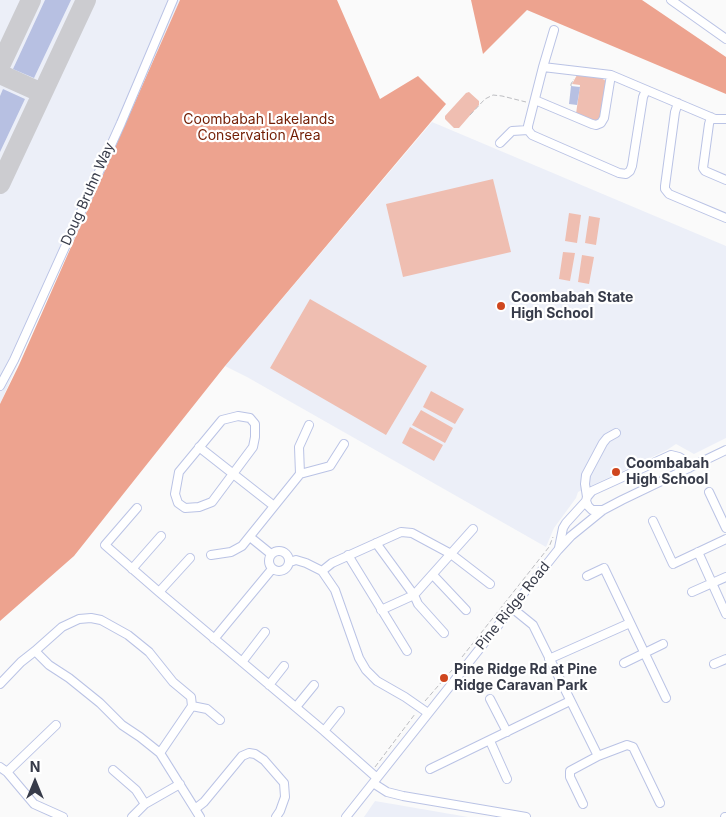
<!DOCTYPE html>
<html>
<head>
<meta charset="utf-8">
<style>
	body { margin:0 }
	#map { position:relative; width:726px; height:817px; overflow:hidden; background:#fafafa; font-family:Inter,sans-serif }
	canvas { display:block }
	.north { position:absolute; left:10px; top:757px; width:50px; height:50px; -webkit-text-stroke:4px #fff; paint-order:stroke; rotate:0deg; font-size:14px; font-weight:700; line-height:20px; text-align:center; color:#373b49 }
	.north::after { content:''; display:block; margin:auto; width:18px; height:22px; background:#373b49; clip-path:polygon(50% 0,100% 100%,50% 72%,0 100%) }
</style>
</head>
<body>
<div id="map">
<canvas width="726" height="817"></canvas>
<div class="north">N</div>
</div>
<script>
const g = document.querySelector('canvas').getContext('2d');
g.lineJoin = 'round';
function paint(path, color) { g.fillStyle = color; g.fill(path, 'evenodd'); }
const toPath = rows => new Path2D(rows.map(r => 'M' + r).join(''));
function strokePath(path, color, width, dash) { g.strokeStyle = color; g.lineWidth = width; g.lineCap = dash ? 'butt' : 'round'; g.setLineDash(dash || []); g.stroke(path); }
function label(font, color, halo, rows, align = 'center') {
  g.font = font + ' Inter,sans-serif'; g.lineWidth = 4.5; g.setLineDash([]); g.textBaseline = 'middle'; g.strokeStyle = halo; g.fillStyle = color; for (const [text, x, y, turn = 0] of rows) {
    g.save(); g.translate(x, y); g.rotate((+turn || 0) * Math.PI / 180); g.textAlign = isNaN(turn) ? turn : align; if (halo) g.strokeText(text, 0, 0); g.fillText(text, 0, 0); g.restore();
  }
}
paint(toPath([
	[0,0,180,0,0,404],
	[432,122,726,246,726,438,694,454,676,444,667,450,578,492,576,498,554,528,546,547,247,377,225,366],
	[375,801,468,817,364,817]
]), '#eceff8');
paint(toPath([
	[577,75,601,78,606,81,602,117,600,121,594,122,576,114,580,85,572,84],
	[469,92,479,101,479,105,459,128,454,128,445,119,445,116,466,93],
	[493,179,511,252,403,277,386,204],
	[569,213,581,215,577,243,565,241],
	[589,216,600,218,596,245,585,243],
	[563,252,575,253,570,281,559,279],
	[582,255,594,257,589,284,578,282],
	[310,299,427,366,386,435,270,368],
	[431,391,464,409,455,424,423,407],
	[421,410,453,428,445,443,412,425],
	[410,427,443,445,434,461,402,443]
]), '#efbeb1');
paint(toPath([
	[180,0,337,0,380,99,418,76,446,104,225,366,74,556,0,621,0,404,19,365],
	[471,0,642,0,726,57,726,94,527,10,483,54]
]), '#eda38f');
strokePath(toPath([
	[0,66,31,0],
	[0,74,42,93],
	[0,184,86,0]
]), '#ccccd0', 20);
paint(toPath([
	[45,0,71,0,34,78,13,69],
	[571,86,580,87,577,105,569,104],
	[3,89,25,99,0,152,0,96]
]), '#b7c0e2');
const minor = toPath([
	[671,0,726,39],
	[543,67,554,30],
	[535,100,592,124,596,125,601,123,604,118,611,75],
	[678,103,675,112,665,186,665,189,669,194,726,218],
	[711,117,709,124,703,168,705,171,726,180],
	[528,130,532,135,619,173,626,174,630,171,632,166,643,97,646,90],
	[500,143,512,131,528,130,528,126,543,67,611,75,715,119,726,119],
	[0,386,14,360,121,123,173,0],
	[238,416,250,418,255,424,255,437,253,447,212,502,199,507,185,508,178,503,175,494,179,472,222,420,238,416],
	[199,447,274,506],
	[300,474,299,447,309,425],
	[709,492,726,528],
	[587,497,585,484,586,475,603,443,607,438,616,433],
	[137,508,105,545,159,592,324,731,377,778],
	[603,510,592,510,588,506,586,501,587,497,592,491,671,455,679,457,684,460,689,468],
	[653,521,673,564,726,539],
	[250,537,271,554],
	[376,543,414,595,418,604,444,633],
	[559,548,563,528,566,523,586,501],
	'269 561a10 10 0 1 1 20 0a10 10 0 1 1-20 0Z',
	[698,552,726,614],
	[211,555,231,552,242,546,300,474,330,466,344,444],
	[348,555,407,651],
	[290,562,296,560,306,563,322,571,335,590,359,658,366,670,377,681,405,697,428,713],
	[132,569,161,536],
	[322,571,332,563,401,532,412,533,451,554,490,584],
	[433,575,466,610],
	[587,576,604,568,666,698],
	[159,592,190,558],
	[692,592,726,577],
	[512,608,533,625,598,756],
	[381,610,414,595,473,529],
	[214,639,272,569],
	[35,651,49,665,69,678,100,703,122,725,140,737,160,753,200,817],
	[549,659,630,623],
	[242,662,265,632],
	[624,663,663,644],
	[714,664,726,659],
	[0,684,21,662,35,651,62,627,79,619,91,618,101,620,128,635,149,652,173,682,191,697,192,706,160,753],
	[269,685,284,666],
	[490,699,507,732],
	[192,706,207,709,220,720],
	[296,707,314,685],
	[324,731,340,711],
	[490,741,507,779],
	[0,767,7,772,34,804,63,817],
	[430,769,570,701],
	[113,770,136,790,145,804],
	[7,772,56,725],
	[373,783,387,792,403,796,526,817],
	[583,804,570,777,570,771,598,756,627,745,633,747,660,803],
	[195,809,204,802,242,756,249,753,255,754,264,760,284,783,285,797,280,811,276,817],
	[132,817,145,804,180,784],
	[346,817,558,550,571,536,603,510,622,500,726,450],
	[725,817,726,817]
]);
strokePath(minor, '#bac3e5', 10);
strokePath(toPath([
	[571,86,571,84,574,79],
	[470,115,485,99,493,95,502,96,526,102],
	[462,657,549,547,553,537],
	[425,701,452,670],
	[375,767,415,714]
]), '#bcbdc1', 1, [5, 2.5]);
strokePath(minor, '#fff', 8);
for (const [x, y, r, color] of [
	[501,306,5,"#cf461e"],
	[616,472,5,"#cf461e"],
	[444,678,5,"#cf461e"]
]) { const dot = new Path2D(); dot.arc(x, y, r, 0, 2 * Math.PI); g.fillStyle = color; g.fill(dot); strokePath(dot, '#fff', 2); }
label('14px', '#731e04', '#fff', [
	["Coombabah Lakelands",259,120],
	["Conservation Area",259,136]
]);
label('14px', '#373b49', '#fff', [
	["Doug Bruhn Way",88,194,-66],
	["Pine Ridge Road",513,606,-51]
]);
label('bold 14px', '#373b49', '#fff', [
	["Coombabah State",511,298],
	["High School",511,314],
	["Coombabah",626,464],
	["High School",626,480],
	["Pine Ridge Rd at Pine",454,670],
	["Ridge Caravan Park",454,686]
], 'left');
</script>
</body>
</html>
